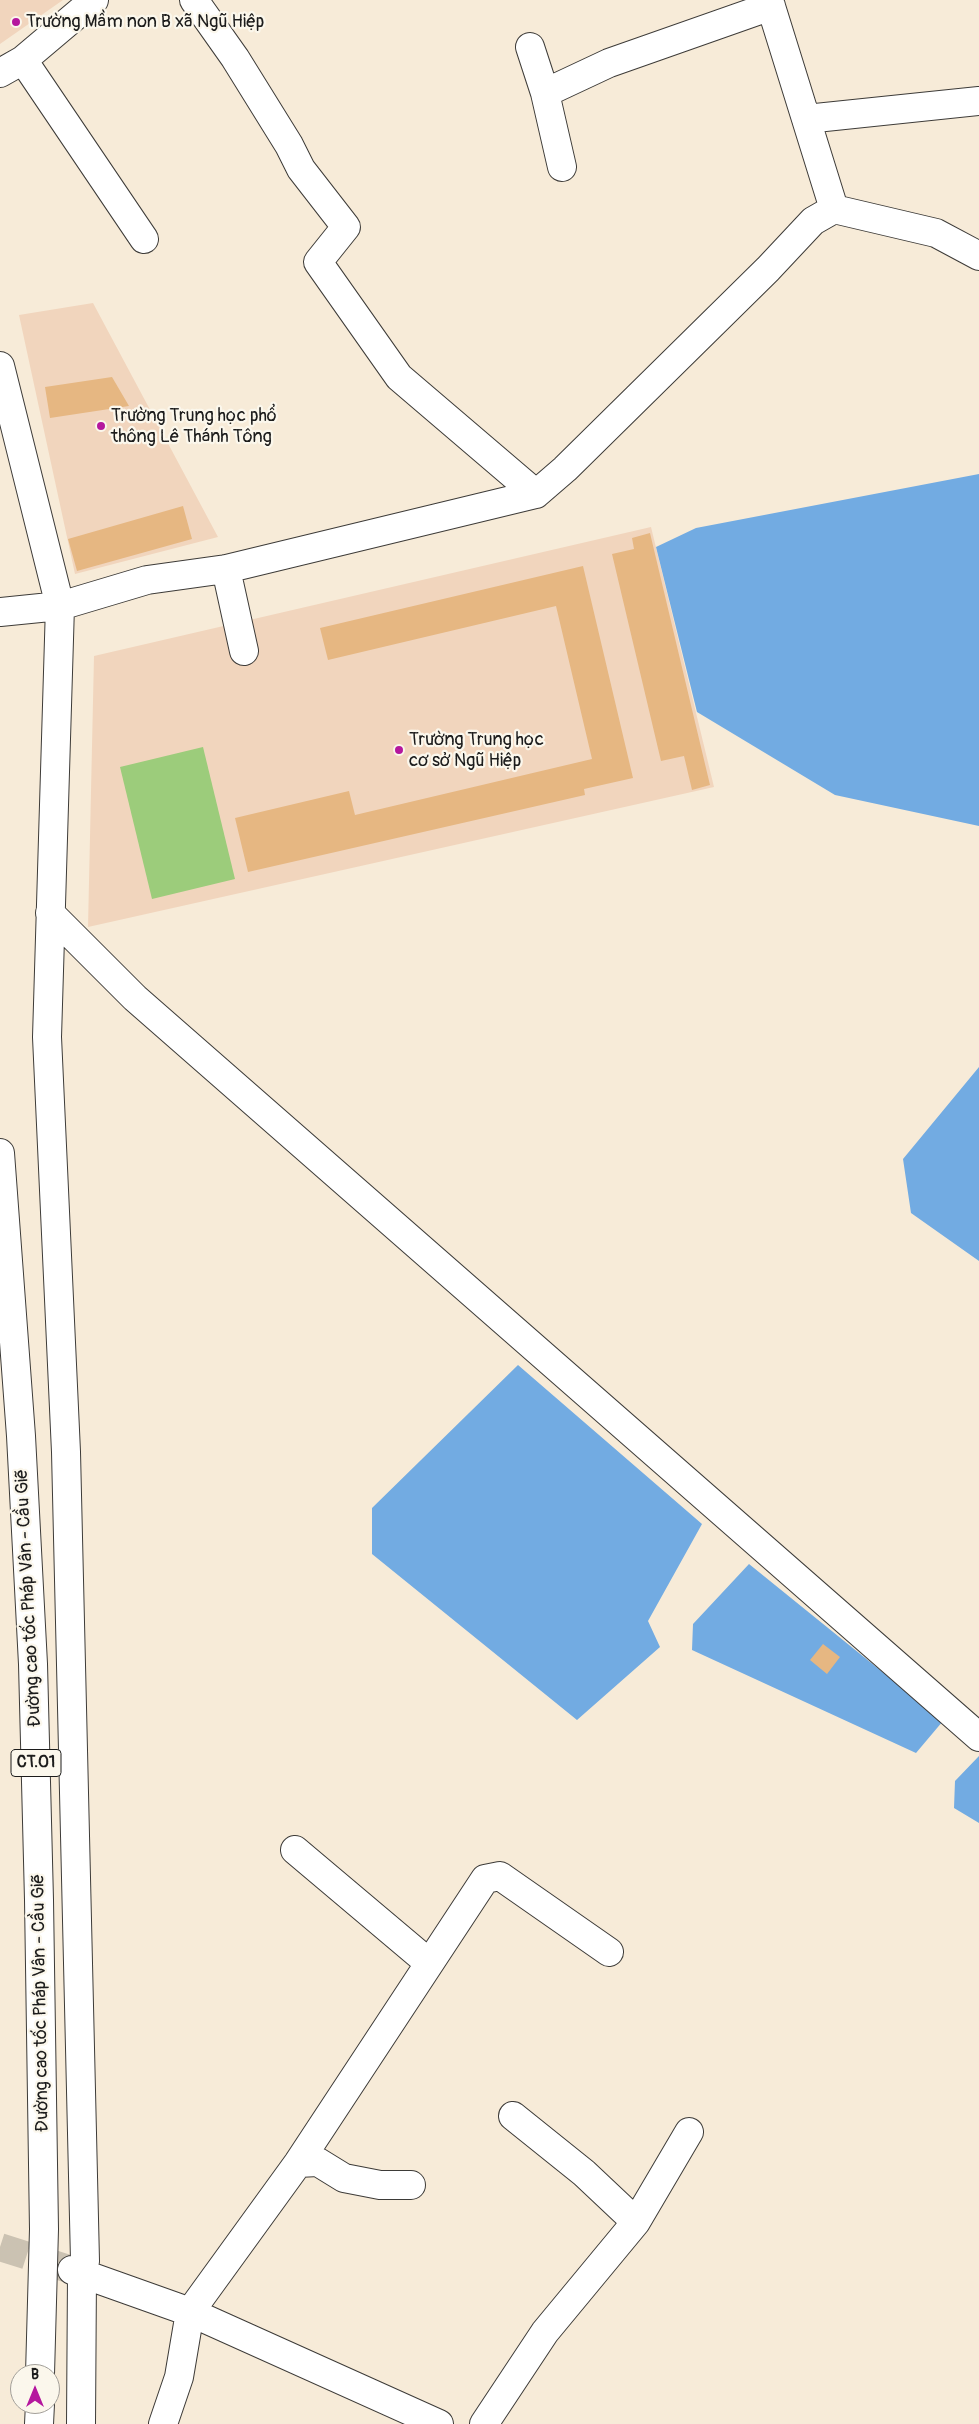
<!DOCTYPE html>
<html>
<head>
<meta charset="utf-8">
<style>
	body { margin:0 }
	#map { position:relative; width:979px; height:2424px; overflow:hidden; background:#f7ebd8; font-family:Pangolin,sans-serif }
	canvas { display:block }
	.north { position:absolute; left:10px; top:2364px; width:50px; height:50px; box-sizing:border-box; background:#fbf7ec; border:1px solid #a29f99; border-radius:50%; rotate:0deg; font-size:14px; font-weight:700; line-height:20px; text-align:center; color:#1c1c1c }
	.north::after { content:''; display:block; margin:auto; width:18px; height:22px; background:#b5179e; clip-path:polygon(50% 0,100% 100%,50% 72%,0 100%) }
</style>
</head>
<body>
<div id="map">
<canvas width="979" height="2424"></canvas>
<div class="north">B</div>
</div>
<script>
const g = document.querySelector('canvas').getContext('2d');
g.lineJoin = 'round';
function paint(path, color) { g.fillStyle = color; g.fill(path, 'evenodd'); }
const toPath = rows => new Path2D(rows.map(r => 'M' + r).join(''));
function strokePath(path, color, width, dash) { g.strokeStyle = color; g.lineWidth = width; g.lineCap = dash ? 'butt' : 'round'; g.setLineDash(dash || []); g.stroke(path); }
function label(font, color, halo, rows, align = 'center') {
  g.font = font + ' Pangolin,sans-serif'; g.lineWidth = 4.5; g.setLineDash([]); g.textBaseline = 'middle'; g.strokeStyle = halo; g.fillStyle = color; for (const [text, x, y, turn = 0] of rows) {
    g.save(); g.translate(x, y); g.rotate((+turn || 0) * Math.PI / 180); g.textAlign = isNaN(turn) ? turn : align; if (halo) g.strokeText(text, 0, 0); g.fillText(text, 0, 0); g.restore();
  }
}
paint(toPath([
	[0,0,63,0,0,44],
	[93,303,218,537,75,574,19,315],
	[651,527,714,787,88,927,94,656]
]), '#f1d5bd');
paint(toPath([
	[203,747,235,879,152,899,120,767]
]), '#9ccc7b');
paint(toPath([
	[979,474,979,826,835,795,697,712,656,547,696,528],
	[979,1067,979,1261,911,1213,903,1159],
	[518,1365,702,1524,648,1621,660,1647,577,1720,372,1554,372,1508],
	[749,1564,943,1721,916,1753,692,1650,693,1624],
	[979,1756,979,1823,954,1808,955,1781]
]), '#72abe2');
paint(toPath([
	[112,377,129,406,50,418,45,387],
	[183,506,192,539,77,571,68,539],
	[650,533,710,785,692,790,684,756,661,761,612,554,634,549,632,538],
	[583,566,633,778,584,789,585,795,248,872,235,818,349,791,355,815,592,759,556,606,328,660,320,628],
	[823,1644,840,1657,827,1674,810,1660]
]), '#e6b782');
strokePath(toPath([
	[0,2247,72,2270]
]), '#cbc2b2', 28, [28, 14]);
const minor = toPath([
	[194,0,235,58,289,145,301,169,346,227,318,262,399,377,536,494],
	[769,0,834,209],
	[530,47,545,93,562,167],
	[23,60,144,239],
	[0,73,23,60,94,0],
	[545,93,609,63,771,6],
	[806,119,979,101],
	[0,366,60,606,47,1037,66,1452,85,2261,82,2274,81,2424],
	[226,569,244,651],
	[0,612,60,606,147,580,226,569,536,494,565,469,768,269,813,221,834,209,936,233,979,256],
	[50,913,135,998,979,1737],
	[295,1850,429,1963],
	[513,2116,584,2173,636,2222],
	[298,2163,318,2162,344,2178,380,2185,411,2185],
	[72,2270,190,2312,439,2424],
	[163,2424,179,2377,190,2312,298,2163,485,1879,500,1876,609,1952],
	[484,2424,545,2332,636,2222,689,2132]
]);
const highway = toPath([
	[0,1153,21,1436,33,1664,39,1900,44,2229,40,2374],
	[39,2424,40,2404]
]);
strokePath(minor, '#3d3b38', 30);
strokePath(highway, '#3d3b38', 30);
strokePath(minor, '#fff', 28);
strokePath(highway, '#fff', 28);
for (const [x, y, r, color] of [
	[16,22,5,"#b5179e"],
	[101,426,5,"#b5179e"],
	[399,750,5,"#b5179e"]
]) { const dot = new Path2D(); dot.arc(x, y, r, 0, 2 * Math.PI); g.fillStyle = color; g.fill(dot); strokePath(dot, '#fbf7ec', 2); }
for (const [x, y, w] of [
	[36,1763,50]
]) { const box = new Path2D(); box.roundRect(x - w / 2, y - 13.5, w, 27, 4); g.fillStyle = '#fbf7ec'; g.fill(box); strokePath(box, '#1c1c1c', 1); }
label('bold 16px', '#1c1c1c', null, [
	["CT.01",36,1763]
]);
label('18px', '#1c1c1c', '#fbf7ec', [
	["Trường Mầm non B xã Ngũ Hiệp",26,22],
	["Trường Trung học phổ",111,416],
	["thông Lê Thánh Tông",111,437],
	["Trường Trung học",409,740],
	["cơ sở Ngũ Hiệp",409,761]
], 'left');
label('18px', '#1c1c1c', '#fbf7ec', [
	["Đường cao tốc Pháp Vân - Cầu Giẽ",29,1598,-93],
	["Đường cao tốc Pháp Vân - Cầu Giẽ",41,2003,-91]
]);
</script>
</body>
</html>
